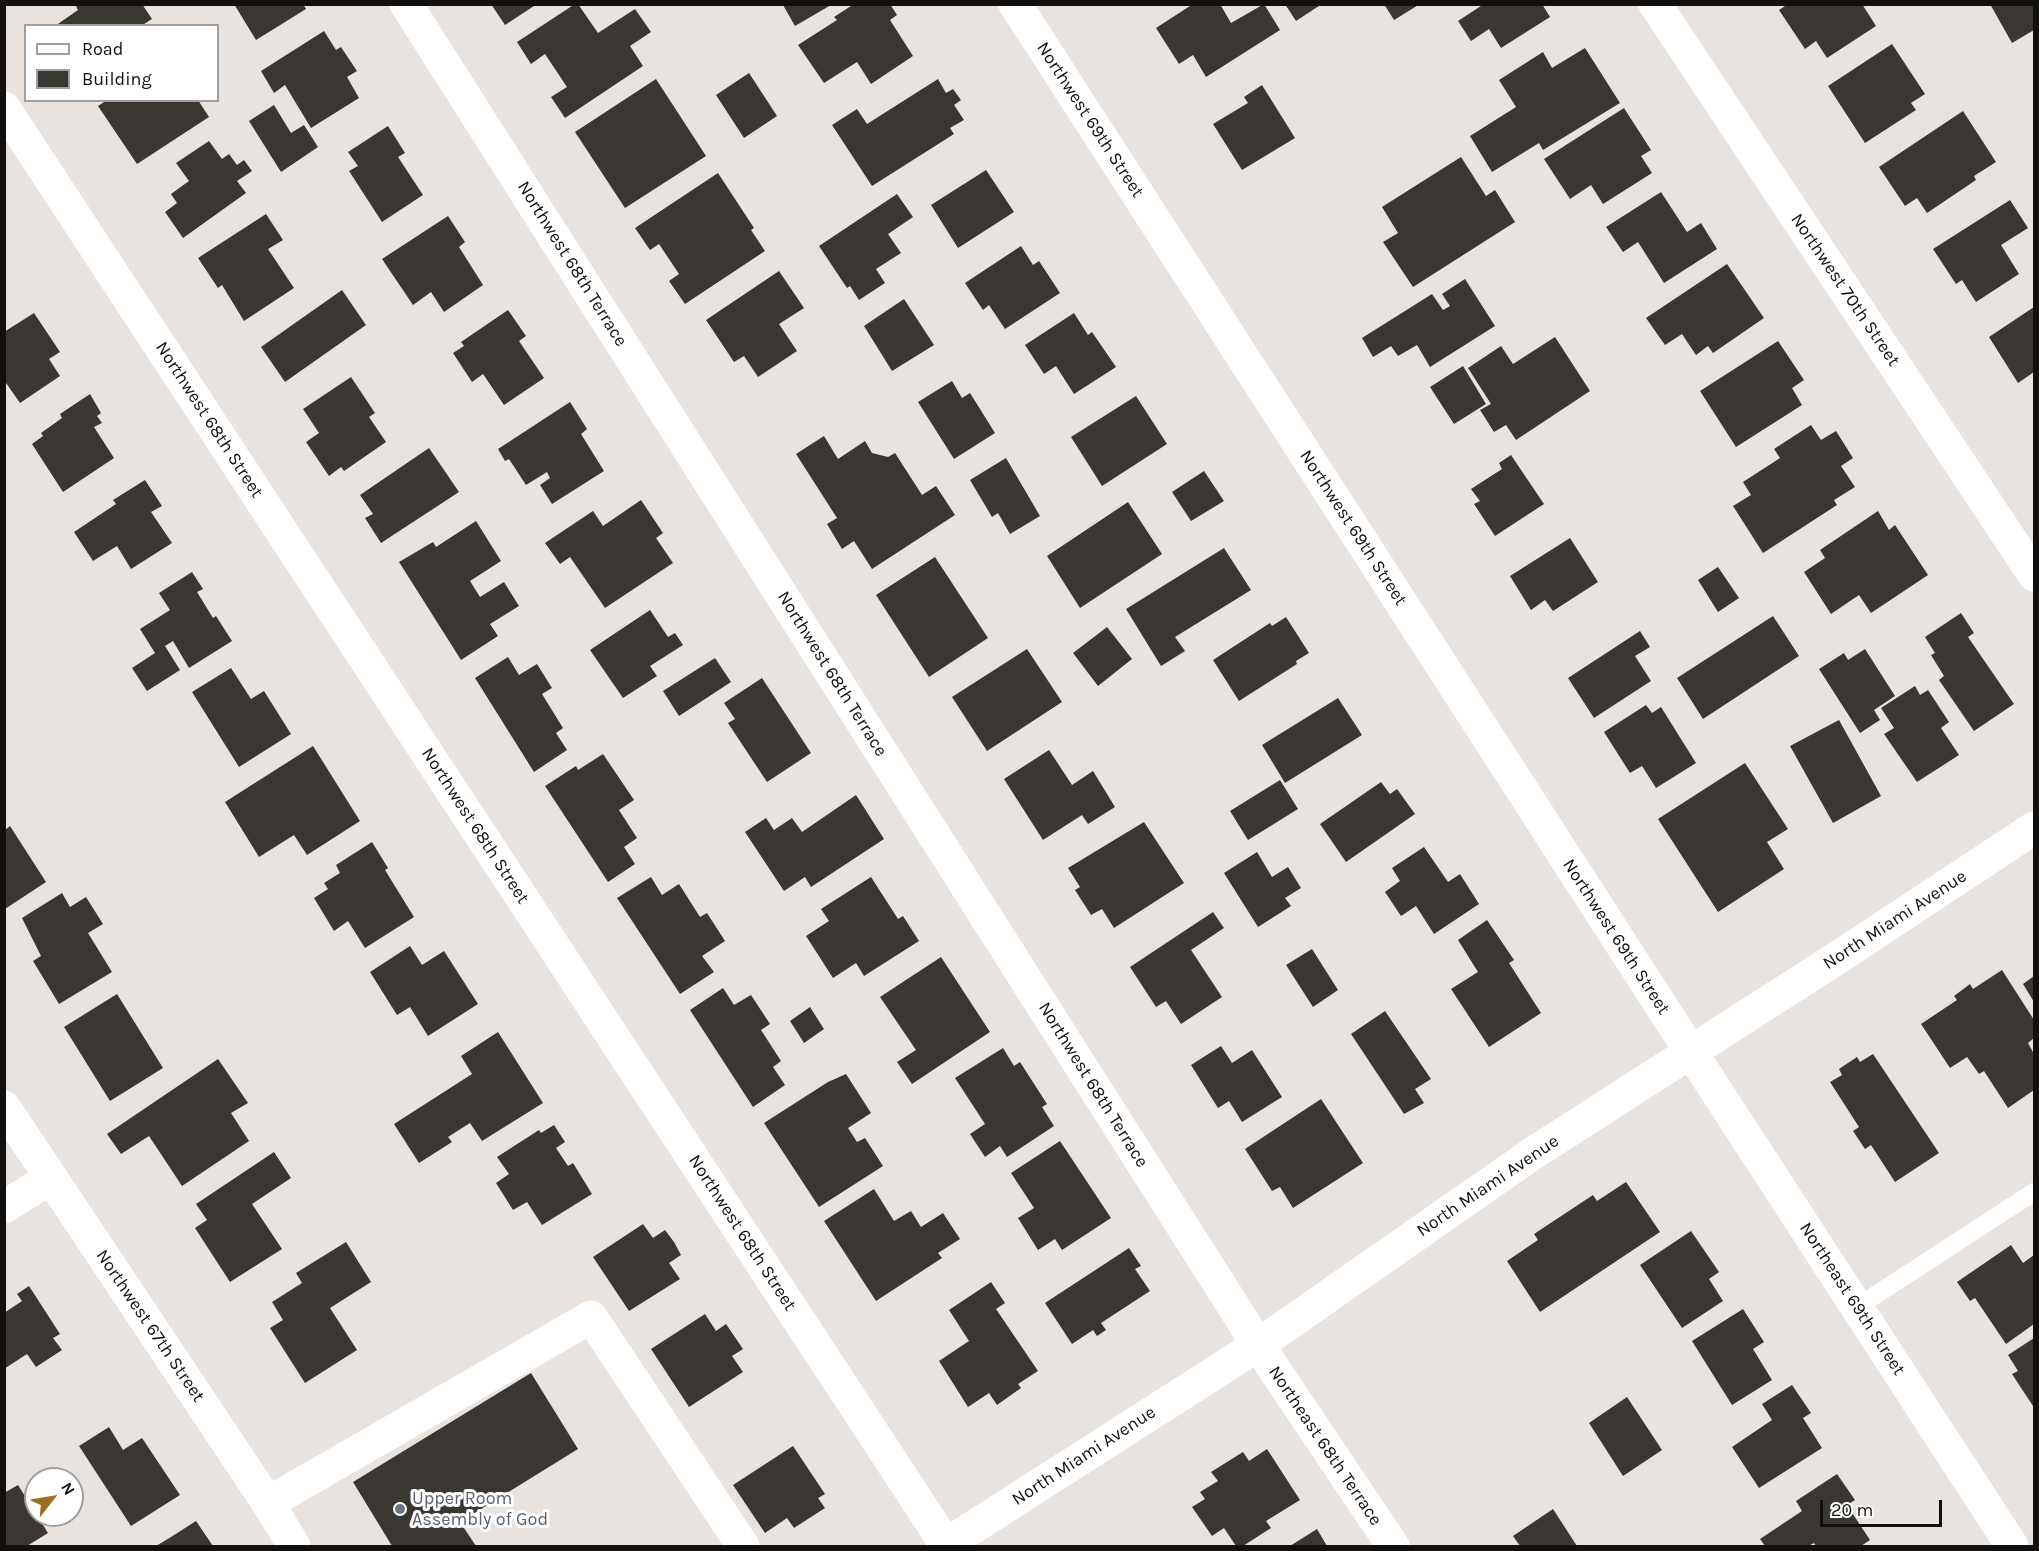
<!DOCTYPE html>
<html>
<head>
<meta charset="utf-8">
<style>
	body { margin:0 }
	#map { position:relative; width:2039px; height:1551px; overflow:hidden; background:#e8e3de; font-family:Karla,sans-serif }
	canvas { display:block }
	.frame { position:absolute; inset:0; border:6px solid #11100e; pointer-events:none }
	.legend { position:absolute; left:24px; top:24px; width:195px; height:78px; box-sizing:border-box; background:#fff; border:2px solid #a09f9f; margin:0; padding:8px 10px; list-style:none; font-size:18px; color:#11100e }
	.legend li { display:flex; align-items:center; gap:12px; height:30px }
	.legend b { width:30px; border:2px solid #a09f9f }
	.north { position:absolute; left:24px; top:1467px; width:60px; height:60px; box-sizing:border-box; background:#fff; border:2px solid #a09f9f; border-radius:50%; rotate:59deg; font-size:16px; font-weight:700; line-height:24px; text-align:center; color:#11100e }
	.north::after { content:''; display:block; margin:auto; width:21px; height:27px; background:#9e6e21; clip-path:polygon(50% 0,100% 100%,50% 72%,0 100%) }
	.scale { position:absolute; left:1820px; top:1500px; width:122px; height:27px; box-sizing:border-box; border:3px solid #11100e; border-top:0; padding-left:8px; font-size:18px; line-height:21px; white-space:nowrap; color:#11100e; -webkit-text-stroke:4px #fff; paint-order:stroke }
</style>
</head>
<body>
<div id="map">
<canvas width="2039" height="1551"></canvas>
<div class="frame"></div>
<ul class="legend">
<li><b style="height:8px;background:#fff"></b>Road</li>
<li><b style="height:16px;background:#3a3632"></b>Building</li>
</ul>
<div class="north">N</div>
<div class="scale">20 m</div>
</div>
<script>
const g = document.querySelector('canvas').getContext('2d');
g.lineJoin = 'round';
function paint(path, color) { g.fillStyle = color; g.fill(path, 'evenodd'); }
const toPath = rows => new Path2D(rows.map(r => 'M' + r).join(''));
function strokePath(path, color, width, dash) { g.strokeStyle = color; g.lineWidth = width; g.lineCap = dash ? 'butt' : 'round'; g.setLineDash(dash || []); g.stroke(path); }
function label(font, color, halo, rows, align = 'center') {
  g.font = font + ' Karla,sans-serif'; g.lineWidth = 6; g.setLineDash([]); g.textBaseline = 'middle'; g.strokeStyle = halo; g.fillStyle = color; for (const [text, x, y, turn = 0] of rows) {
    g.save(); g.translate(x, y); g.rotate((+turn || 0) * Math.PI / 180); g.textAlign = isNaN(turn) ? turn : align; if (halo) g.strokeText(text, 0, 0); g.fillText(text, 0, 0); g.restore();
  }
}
paint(toPath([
	[75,4,142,4,152,19,141,26,55,26,78,10],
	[234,4,303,4,306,9,256,40],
	[491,4,537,4,505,25],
	[575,4,578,4,598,33,635,9,651,32,630,46,643,66,565,118,551,97,567,87,545,54,531,64,517,42],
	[854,4,890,4,897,15,890,20,913,56,871,84,857,62,824,83,798,45,837,20,834,17],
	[1193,4,1220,4,1231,23,1264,4,1280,30,1206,77,1193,55,1179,64,1156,28],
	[1285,4,1322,4,1296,21],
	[1384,4,1420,4,1394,20],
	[1484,4,1542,4,1550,17,1501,48,1489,29,1471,41,1458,21],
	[1788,4,1862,4,1876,26,1827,58,1816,41,1805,49,1779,10],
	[1990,4,2034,4,2034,30,2012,43],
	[783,5,831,5,795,26],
	[324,31,336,50,341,47,357,71,347,77,359,98,311,128,285,85,274,93,261,71],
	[1892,44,1925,94,1911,103,1916,110,1865,143,1828,86],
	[1585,48,1620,103,1543,150,1539,143,1492,172,1470,136,1516,107,1499,80,1543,52,1552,68],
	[749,73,777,116,744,138,716,95],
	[656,79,706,156,625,208,575,132],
	[938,79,946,93,953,89,961,100,954,105,964,120,950,128,954,134,872,186,832,125,857,109,867,124],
	[1262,85,1295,138,1242,170,1213,124,1248,103,1244,97],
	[107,100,173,100,174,102,177,100,198,100,209,117,137,164,98,106],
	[274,105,291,133,304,125,318,147,281,172,249,121],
	[1624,108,1651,150,1641,156,1652,173,1603,204,1591,185,1570,199,1544,159],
	[1963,111,1996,162,1974,176,1976,180,1927,213,1917,198,1905,206,1879,167],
	[388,126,405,153,398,157,423,195,382,222,349,171,358,166,348,152],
	[209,141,222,159,229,154,237,165,244,160,252,171,237,181,246,193,183,238,165,212,177,203,171,194,189,181,176,163],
	[1461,157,1486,196,1495,190,1515,222,1413,287,1383,242,1398,233,1382,207],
	[986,170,1014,212,958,248,931,205],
	[718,173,754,228,751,230,765,251,685,304,669,281,679,274,659,244,650,250,635,228],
	[1661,192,1687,232,1701,223,1717,249,1664,283,1638,242,1623,252,1606,227],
	[897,194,913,217,888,234,901,253,876,269,885,283,859,300,850,286,847,288,819,246],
	[2010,200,2028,228,2001,245,2019,274,1976,302,1962,280,1956,284,1933,249],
	[266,214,283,240,268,249,294,288,244,321,222,285,218,288,198,258],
	[448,216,465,242,459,247,483,285,444,312,431,292,413,305,382,259],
	[1021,246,1033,265,1039,261,1060,293,1005,329,989,305,983,310,965,283],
	[1727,264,1764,318,1713,353,1708,346,1696,355,1682,334,1665,345,1646,318],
	[779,271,804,308,779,324,797,351,758,377,744,356,734,362,706,320],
	[1465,279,1495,326,1430,367,1417,345,1398,356,1391,346,1373,357,1362,338,1432,294,1443,310,1450,306,1442,294],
	[342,290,366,325,285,382,261,347],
	[904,299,934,345,892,371,864,326],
	[2034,307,2034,372,2018,383,1989,337],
	[508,310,526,336,519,341,544,378,504,405,483,374,472,382,453,353,464,346,461,342],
	[34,313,60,352,49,359,60,376,20,403,4,380,4,332],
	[1074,313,1088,335,1092,332,1116,367,1074,394,1056,366,1044,374,1025,345],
	[1555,337,1590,391,1516,440,1506,425,1494,432,1480,410,1491,404,1468,368,1501,346,1513,364],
	[1778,341,1804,380,1792,388,1802,405,1736,447,1700,391],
	[1463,366,1486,404,1454,424,1430,387],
	[351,377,375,413,369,417,386,442,344,471,341,467,329,476,306,442,319,433,303,409],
	[952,381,962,398,970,393,995,433,954,459,918,402],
	[90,394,101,413,97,416,102,423,94,427,114,458,63,492,32,444,43,436,41,433,62,418,60,414],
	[1136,396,1167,444,1102,486,1071,437],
	[570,402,587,429,581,434,604,471,552,504,540,485,550,478,547,472,526,485,509,459,505,461,498,449],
	[1811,425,1821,440,1836,431,1853,458,1841,466,1855,487,1834,500,1837,505,1763,553,1733,506,1751,495,1743,482,1780,458,1774,449],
	[824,436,838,459,865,441,872,453,888,457,895,453,922,495,936,486,955,515,872,569,854,541,842,549,827,524,837,518,796,454],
	[429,448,459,492,381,543,365,518,373,514,360,495],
	[1511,455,1544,504,1495,536,1474,504,1480,501,1471,489,1502,469,1499,463],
	[1006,458,1040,516,1010,534,998,513,992,517,970,480],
	[1204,471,1224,501,1191,521,1172,492],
	[145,480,162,506,151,512,172,543,131,569,117,546,93,561,74,532,116,504,113,500],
	[641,500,663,533,656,538,673,563,605,608,570,557,560,564,545,543,593,511,603,526],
	[1128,502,1162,554,1080,608,1047,556],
	[1878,511,1889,530,1895,525,1928,575,1871,613,1859,595,1831,614,1804,572,1825,558,1820,550],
	[476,521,501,561,470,581,480,597,504,582,519,606,490,624,498,636,461,660,399,562,433,542,436,547],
	[1570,538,1598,582,1553,611,1545,600,1531,610,1510,576],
	[1224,548,1251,590,1175,637,1185,651,1161,666,1126,609],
	[935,557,988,638,929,677,876,595],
	[1718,567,1739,598,1718,612,1698,580],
	[192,572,203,589,197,592,213,618,216,616,232,641,189,668,173,641,165,646,180,670,147,691,132,668,155,653,140,629,170,610,159,593],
	[650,610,668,637,675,633,683,645,650,666,657,676,623,698,590,650],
	[1961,613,1974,633,1968,637,2014,704,1974,731,1939,680,1944,676,1931,655,1935,653,1925,637],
	[1773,616,1799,656,1703,719,1677,678],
	[1286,617,1309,653,1296,661,1297,664,1239,701,1213,660,1270,623,1272,626],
	[1107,627,1132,659,1098,686,1073,653],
	[1640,631,1650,647,1635,656,1651,681,1594,718,1568,678],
	[1027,649,1062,702,987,751,952,697],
	[1865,649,1895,696,1874,710,1880,720,1860,733,1819,669,1844,653,1848,660],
	[508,657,519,675,537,664,552,688,542,694,563,728,556,733,567,750,534,772,475,678],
	[715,658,731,682,679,716,663,691],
	[231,668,251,699,264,691,291,734,239,767,192,692],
	[762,678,811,753,767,782,728,723,735,719,724,703],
	[1915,686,1920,695,1928,690,1949,722,1941,728,1959,755,1917,782,1884,734,1894,728,1881,708],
	[1338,698,1362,735,1285,783,1262,745],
	[1646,705,1652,713,1661,707,1696,763,1656,788,1642,766,1630,773,1604,732],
	[1839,720,1881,796,1833,823,1790,746],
	[313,746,360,821,307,855,294,835,259,857,225,802],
	[1049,750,1072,785,1093,771,1115,807,1088,824,1082,815,1043,840,1004,779],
	[603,754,634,800,619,810,637,838,624,847,635,864,608,882,545,786,576,766,578,770],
	[1745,763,1788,829,1767,842,1784,869,1718,912,1658,819],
	[1280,780,1298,809,1248,840,1230,811],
	[1381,782,1390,794,1397,789,1415,814,1346,862,1320,824],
	[856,795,884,839,811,887,805,877,784,891,745,832,766,818,774,830,792,818,802,832],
	[1144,822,1184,883,1114,928,1102,909,1091,915,1075,890,1080,887,1068,868],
	[10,826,46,882,5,909,5,830],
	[372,842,388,868,385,870,414,917,365,948,348,921,334,931,314,898,328,889,324,883,340,873,336,865],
	[1424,847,1448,882,1460,874,1479,904,1434,934,1416,906,1401,916,1385,892,1400,881,1392,868],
	[1257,852,1272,877,1288,867,1301,888,1285,898,1291,906,1258,927,1224,873],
	[651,877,662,895,679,884,700,917,707,913,725,941,702,956,714,972,680,994,617,898],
	[871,877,898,919,903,916,919,941,864,976,856,963,833,978,806,936,829,921,821,909],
	[62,893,70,907,86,897,103,924,88,933,112,972,59,1004,33,961,41,956,22,918],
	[1213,912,1224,928,1191,950,1222,997,1181,1024,1166,1001,1156,1007,1130,967],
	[1487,920,1514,960,1509,963,1541,1013,1489,1047,1451,989,1478,972,1458,940],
	[410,946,422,965,444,951,478,1004,428,1036,410,1007,397,1015,370,972],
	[1312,949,1338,990,1313,1007,1286,965],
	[941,957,990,1032,912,1084,897,1062,916,1050,880,997],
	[2002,970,2034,1020,2034,1038,2028,1043,2034,1054,2034,1090,2008,1108,1984,1071,1979,1074,1967,1057,1950,1068,1921,1024,1957,1000,1954,996,1970,984,1973,989],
	[2034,976,2034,1002,2023,984],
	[723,988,734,1005,751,995,770,1024,761,1030,781,1061,773,1067,785,1085,753,1107,690,1010],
	[117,994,163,1068,110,1101,64,1027],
	[810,1007,824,1029,804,1043,790,1021],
	[1385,1011,1431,1079,1415,1089,1424,1103,1404,1114,1351,1034],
	[498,1032,543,1103,482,1141,470,1123,448,1137,452,1142,419,1163,394,1124,472,1074,461,1056],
	[1221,1046,1232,1063,1252,1050,1282,1097,1242,1122,1229,1101,1218,1108,1191,1065],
	[1003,1048,1014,1066,1020,1062,1047,1104,1042,1107,1054,1126,1007,1157,1000,1146,985,1157,970,1134,985,1124,955,1078],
	[1873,1054,1939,1153,1895,1182,1871,1145,1865,1149,1853,1131,1859,1127,1830,1082,1842,1075,1839,1069,1857,1057,1860,1062],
	[218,1059,248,1103,231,1113,249,1141,182,1186,149,1136,121,1154,107,1134],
	[846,1074,871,1113,848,1128,857,1142,865,1138,883,1166,819,1207,764,1123,828,1082],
	[1321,1099,1363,1163,1293,1208,1280,1187,1272,1191,1245,1149],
	[554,1125,565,1142,556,1148,568,1166,573,1163,592,1194,542,1225,527,1202,513,1210,496,1183,509,1174,497,1157,539,1130,541,1133],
	[1060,1141,1111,1218,1062,1250,1055,1239,1038,1250,1018,1218,1034,1208,1011,1173],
	[274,1152,291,1178,252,1204,282,1249,230,1282,195,1228,207,1220,196,1204],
	[1626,1182,1660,1232,1540,1312,1507,1261,1538,1240,1534,1234,1593,1195,1597,1201],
	[874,1189,894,1221,911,1211,921,1227,943,1213,960,1239,938,1253,942,1258,876,1301,824,1221],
	[643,1224,653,1238,665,1230,674,1242,681,1255,669,1263,680,1279,629,1311,593,1257],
	[1691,1231,1719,1272,1709,1279,1723,1301,1682,1328,1640,1265],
	[346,1242,371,1282,330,1308,357,1350,305,1383,270,1328,283,1320,272,1302,302,1283,296,1273],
	[2011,1245,2023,1263,2034,1255,2034,1324,2006,1344,1975,1298,1970,1301,1957,1282],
	[1129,1248,1141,1266,1135,1269,1150,1291,1101,1323,1106,1330,1097,1336,1093,1330,1072,1344,1045,1303],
	[991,1282,1005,1303,996,1309,1038,1371,1018,1384,1021,1388,997,1405,989,1393,968,1407,939,1361,969,1341,949,1310],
	[29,1286,60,1334,53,1338,62,1350,36,1367,27,1354,4,1369,4,1313,22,1301,17,1294],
	[1743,1309,1764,1342,1753,1349,1772,1380,1732,1405,1692,1341],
	[705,1314,716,1331,726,1324,743,1349,732,1356,743,1372,689,1407,651,1349],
	[2034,1338,2034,1405,2033,1406,2012,1374,2018,1371,2008,1355],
	[531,1373,578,1449,460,1522,476,1546,392,1546,353,1482],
	[1792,1385,1811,1413,1803,1418,1822,1448,1759,1488,1732,1447,1772,1420,1762,1404],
	[1627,1397,1662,1450,1623,1476,1589,1423],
	[109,1427,123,1450,142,1438,180,1495,131,1526,79,1446],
	[793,1446,825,1494,818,1498,825,1508,794,1528,787,1518,765,1533,733,1485],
	[1267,1449,1300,1500,1266,1521,1271,1528,1243,1546,1236,1546,1224,1528,1212,1536,1192,1507,1205,1499,1200,1492,1218,1481,1211,1472,1243,1452,1249,1461],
	[1837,1474,1855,1500,1847,1505,1870,1540,1861,1546,1816,1546,1814,1543,1808,1546,1765,1546,1760,1539,1802,1511,1796,1501],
	[18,1485,48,1533,27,1546,4,1546,4,1493],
	[1553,1509,1577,1546,1520,1546,1513,1536],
	[196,1521,213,1546,156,1546,171,1537],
	[1317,1529,1327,1546,1290,1546]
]), '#3a3632');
strokePath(toPath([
	[1857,1307,2034,1192]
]), '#fff', 18);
strokePath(toPath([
	[406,4,1258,1345,1393,1546],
	[1015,4,1691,1052,2012,1546],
	[1655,4,2034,575],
	[4,108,947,1546],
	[4,1107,268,1503,294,1546],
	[4,1207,51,1178],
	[268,1503,591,1317,743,1546]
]), '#fff', 33);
strokePath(toPath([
	[944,1546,1258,1345,1532,1154,1851,949,2034,828]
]), '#fff', 33);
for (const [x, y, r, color] of [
	[400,1509,6,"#6b7280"]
]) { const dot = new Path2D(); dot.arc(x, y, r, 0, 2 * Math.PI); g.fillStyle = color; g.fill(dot); strokePath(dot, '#fff', 2); }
label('18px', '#11100e', '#fff', [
	["Northwest 69th Street",1090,120,57],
	["Northwest 68th Terrace",572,264,58],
	["Northwest 70th Street",1845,290,56],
	["Northwest 68th Street",209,420,57],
	["Northwest 69th Street",1353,528,57],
	["Northwest 68th Terrace",832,674,58],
	["Northwest 68th Street",475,826,57],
	["North Miami Avenue",1895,920,-33],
	["Northwest 69th Street",1616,937,57],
	["Northwest 68th Terrace",1093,1085,58],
	["North Miami Avenue",1488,1186,-34],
	["Northwest 68th Street",742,1233,57],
	["Northeast 69th Street",1852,1299,57],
	["Northwest 67th Street",150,1326,56],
	["Northeast 68th Terrace",1325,1446,56],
	["North Miami Avenue",1084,1456,-33]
]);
label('18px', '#5b616d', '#fff', [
	["Upper Room",412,1499],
	["Assembly of God",412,1520]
], 'left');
</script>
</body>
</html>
